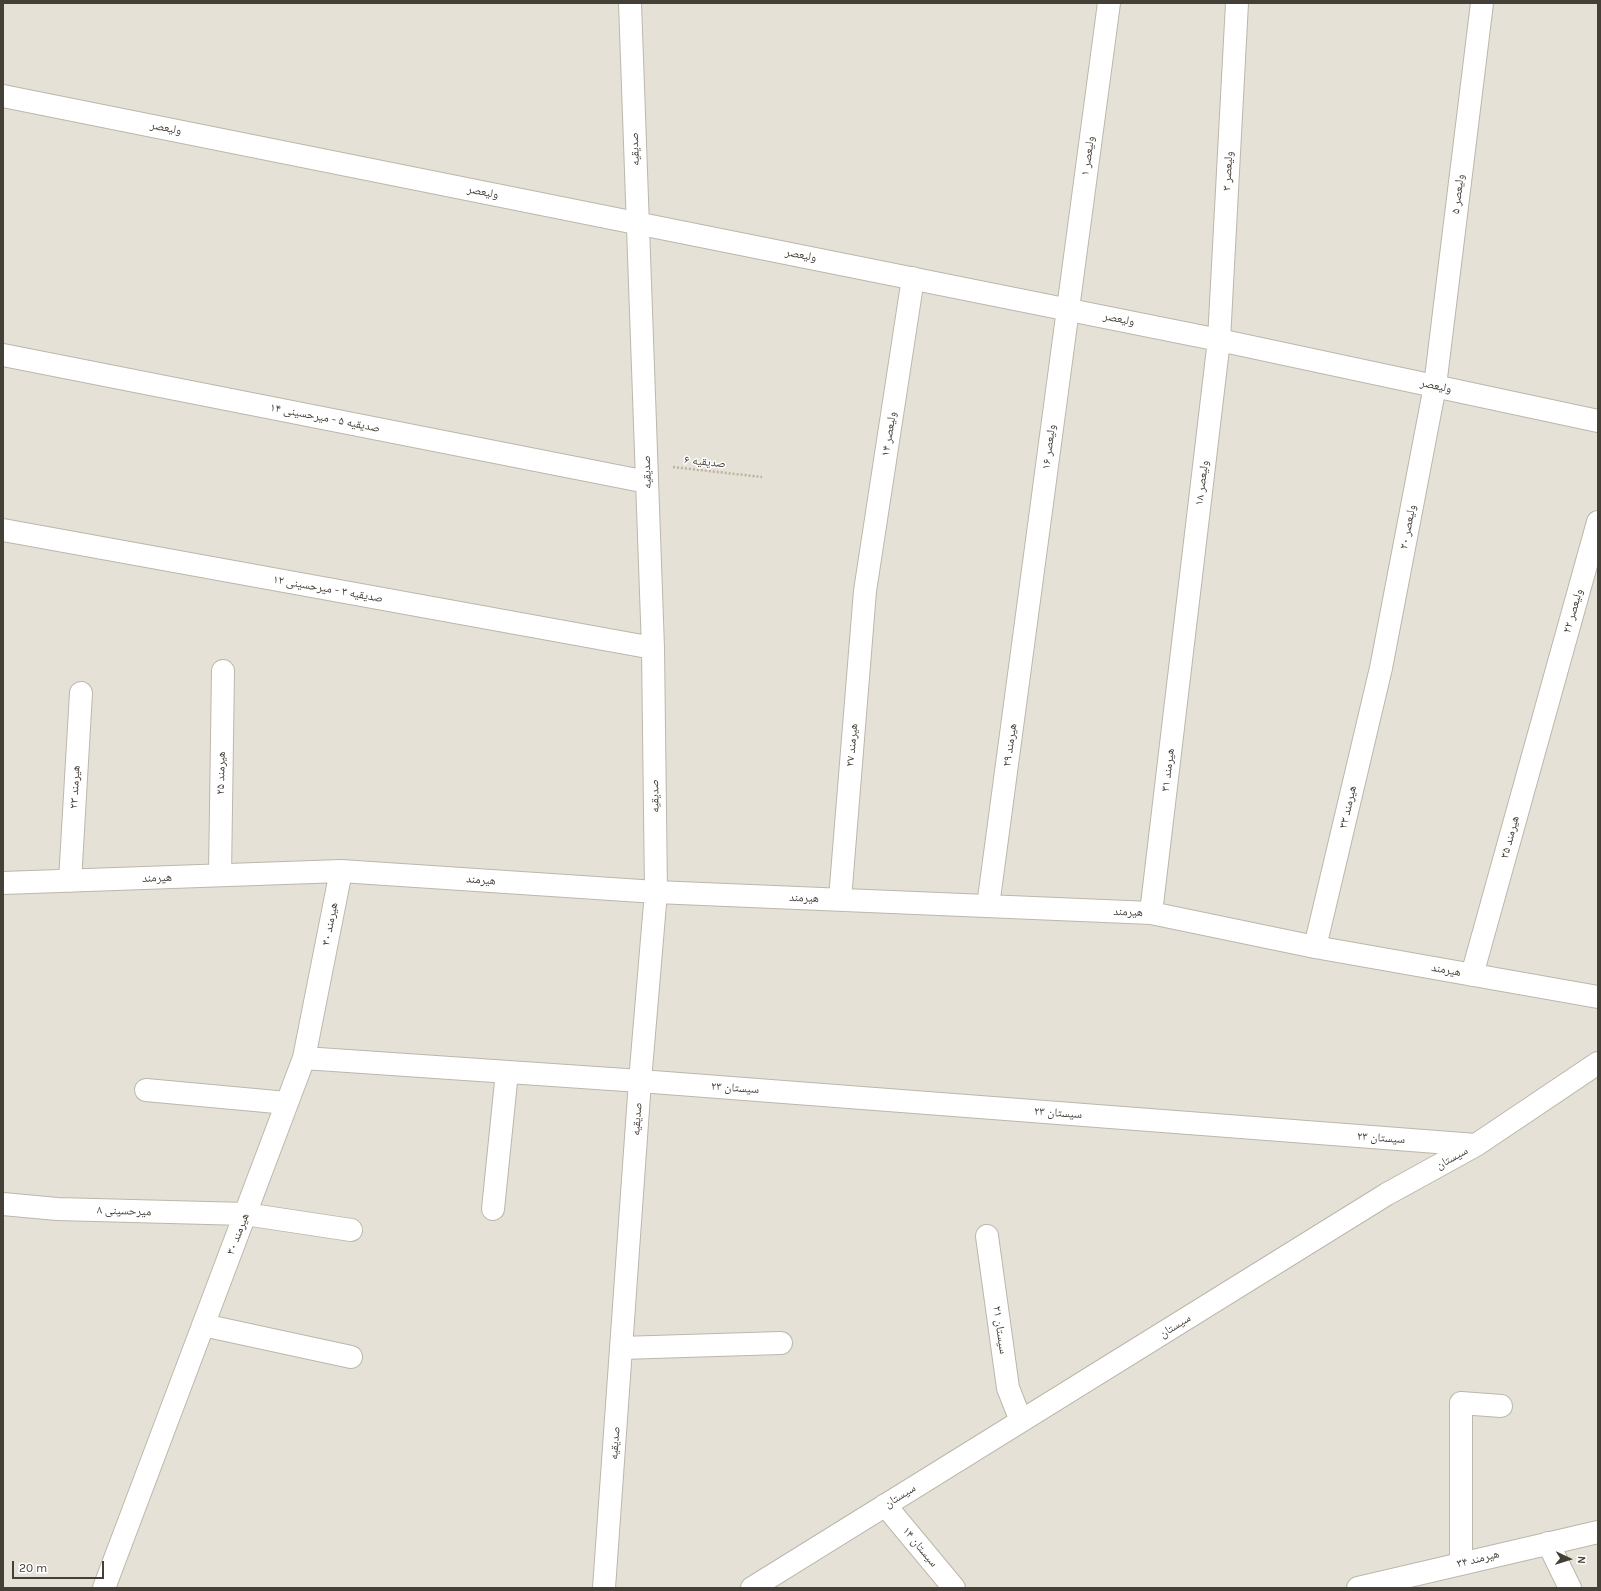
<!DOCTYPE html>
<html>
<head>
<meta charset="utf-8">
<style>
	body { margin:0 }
	#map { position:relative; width:1601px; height:1591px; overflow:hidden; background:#f2efe7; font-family:Karla,sans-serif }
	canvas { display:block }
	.frame { position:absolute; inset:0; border:4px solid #443f37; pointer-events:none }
	.north { position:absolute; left:1549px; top:1539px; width:40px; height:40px; -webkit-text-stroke:3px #fff; paint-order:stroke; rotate:94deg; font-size:11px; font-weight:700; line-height:16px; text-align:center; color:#443f37 }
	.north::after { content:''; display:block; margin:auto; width:14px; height:18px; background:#443f37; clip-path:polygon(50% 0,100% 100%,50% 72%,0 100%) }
	.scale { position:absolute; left:12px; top:1561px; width:92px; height:18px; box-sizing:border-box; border:2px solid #443f37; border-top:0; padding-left:5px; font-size:12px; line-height:14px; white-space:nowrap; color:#443f37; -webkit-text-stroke:3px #fff; paint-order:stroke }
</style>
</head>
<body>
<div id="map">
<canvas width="1601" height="1591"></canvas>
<div class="frame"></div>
<div class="north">N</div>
<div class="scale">20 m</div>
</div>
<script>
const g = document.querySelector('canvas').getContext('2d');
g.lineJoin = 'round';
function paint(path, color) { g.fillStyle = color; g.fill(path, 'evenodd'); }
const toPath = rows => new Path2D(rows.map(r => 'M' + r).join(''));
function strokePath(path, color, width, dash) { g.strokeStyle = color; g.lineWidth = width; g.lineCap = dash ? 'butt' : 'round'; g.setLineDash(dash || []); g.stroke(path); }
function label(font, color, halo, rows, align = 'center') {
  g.font = font + ' Karla,"Noto Naskh Arabic",sans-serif'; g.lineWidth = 3; g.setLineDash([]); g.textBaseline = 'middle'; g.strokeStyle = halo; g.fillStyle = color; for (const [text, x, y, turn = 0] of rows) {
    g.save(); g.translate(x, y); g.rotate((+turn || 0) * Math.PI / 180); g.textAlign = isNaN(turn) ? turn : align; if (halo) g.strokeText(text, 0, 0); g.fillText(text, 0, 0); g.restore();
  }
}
paint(toPath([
	[3,3,1598,3,1598,1588,3,1588]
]), '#e5e1d6');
const minor = toPath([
	[3,96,1219,340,1598,421],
	[3,355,647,482],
	[3,530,653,648],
	[220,875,223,671],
	[70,881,81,693],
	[3,883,341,871,656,892,1151,913,1315,947,1598,997],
	[840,899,865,591,913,278],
	[988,906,1109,3],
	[1151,913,1219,340,1237,3],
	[1315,947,1381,668,1435,386,1482,3],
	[1472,975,1598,522],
	[304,1058,640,1081,1476,1145],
	[146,1090,287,1103],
	[3,1204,57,1209,245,1214,351,1230],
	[493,1209,507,1072],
	[987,1236,1008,1388,1021,1421],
	[203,1325,351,1357],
	[621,1348,781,1343],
	[885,1505,954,1588],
	[1548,1543,1570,1588],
	[1461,1563,1461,1403,1501,1406],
	[104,1588,304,1058,341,871],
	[604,1588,640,1081,656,892,653,648,630,3],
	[752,1588,1387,1194,1476,1145,1598,1063],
	[1358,1588,1598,1532]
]);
strokePath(minor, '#bcb7ab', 24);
strokePath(toPath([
	[673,467,762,477]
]), '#bdb39d', 2.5, [2, 2]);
strokePath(minor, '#fff', 22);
label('12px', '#443f37', '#fff', [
	["ولیعصر",166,128,11],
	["صدیقیه",635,149,-92],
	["ولیعصر ۱",1088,156,-82],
	["ولیعصر ۳",1228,171,-87],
	["ولیعصر",483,192,11],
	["ولیعصر ۵",1458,194,-83],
	["ولیعصر",801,255,11],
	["ولیعصر",1119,319,11],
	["ولیعصر",1436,386,12],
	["صدیقیه ۵ - میرحسینی ۱۴",325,418,11],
	["ولیعصر ۱۴",889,434,-81],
	["ولیعصر ۱۶",1049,447,-83],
	["صدیقیه ۶",705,462,6],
	["صدیقیه",647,472,-92],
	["ولیعصر ۱۸",1202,483,-83],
	["ولیعصر ۲۰",1408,527,-79],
	["صدیقیه ۳ - میرحسینی ۱۲",328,589,10],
	["ولیعصر ۲۲",1573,611,-74],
	["هیرمند ۲۷",852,745,-85],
	["هیرمند ۲۹",1010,745,-82],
	["هیرمند ۳۱",1168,770,-83],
	["هیرمند ۲۵",221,773,-89],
	["هیرمند ۲۳",75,787,-87],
	["صدیقیه",655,796,-91],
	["هیرمند ۳۳",1348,807,-77],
	["هیرمند ۳۵",1510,837,-75],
	["هیرمند",157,878,-2],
	["هیرمند",481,880,4],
	["هیرمند",804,898,2],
	["هیرمند",1128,912,2],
	["هیرمند ۳۰",330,924,-79],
	["هیرمند",1446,970,10],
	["سیستان ۲۳",735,1088,4],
	["سیستان ۲۳",1058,1113,4],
	["صدیقیه",637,1119,-86],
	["سیستان ۲۳",1381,1138,4],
	["سیستان",1452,1158,-29],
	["میرحسینی ۸",124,1211,2],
	["هیرمند ۳۰",238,1234,-69],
	["سیستان",1175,1326,-32],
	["سیستان ۲۱",1000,1330,82],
	["صدیقیه",615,1443,-86],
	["سیستان",900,1496,-32],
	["سیستان ۱۴",920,1547,50],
	["هیرمند ۳۴",1478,1559,-14]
]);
</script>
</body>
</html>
